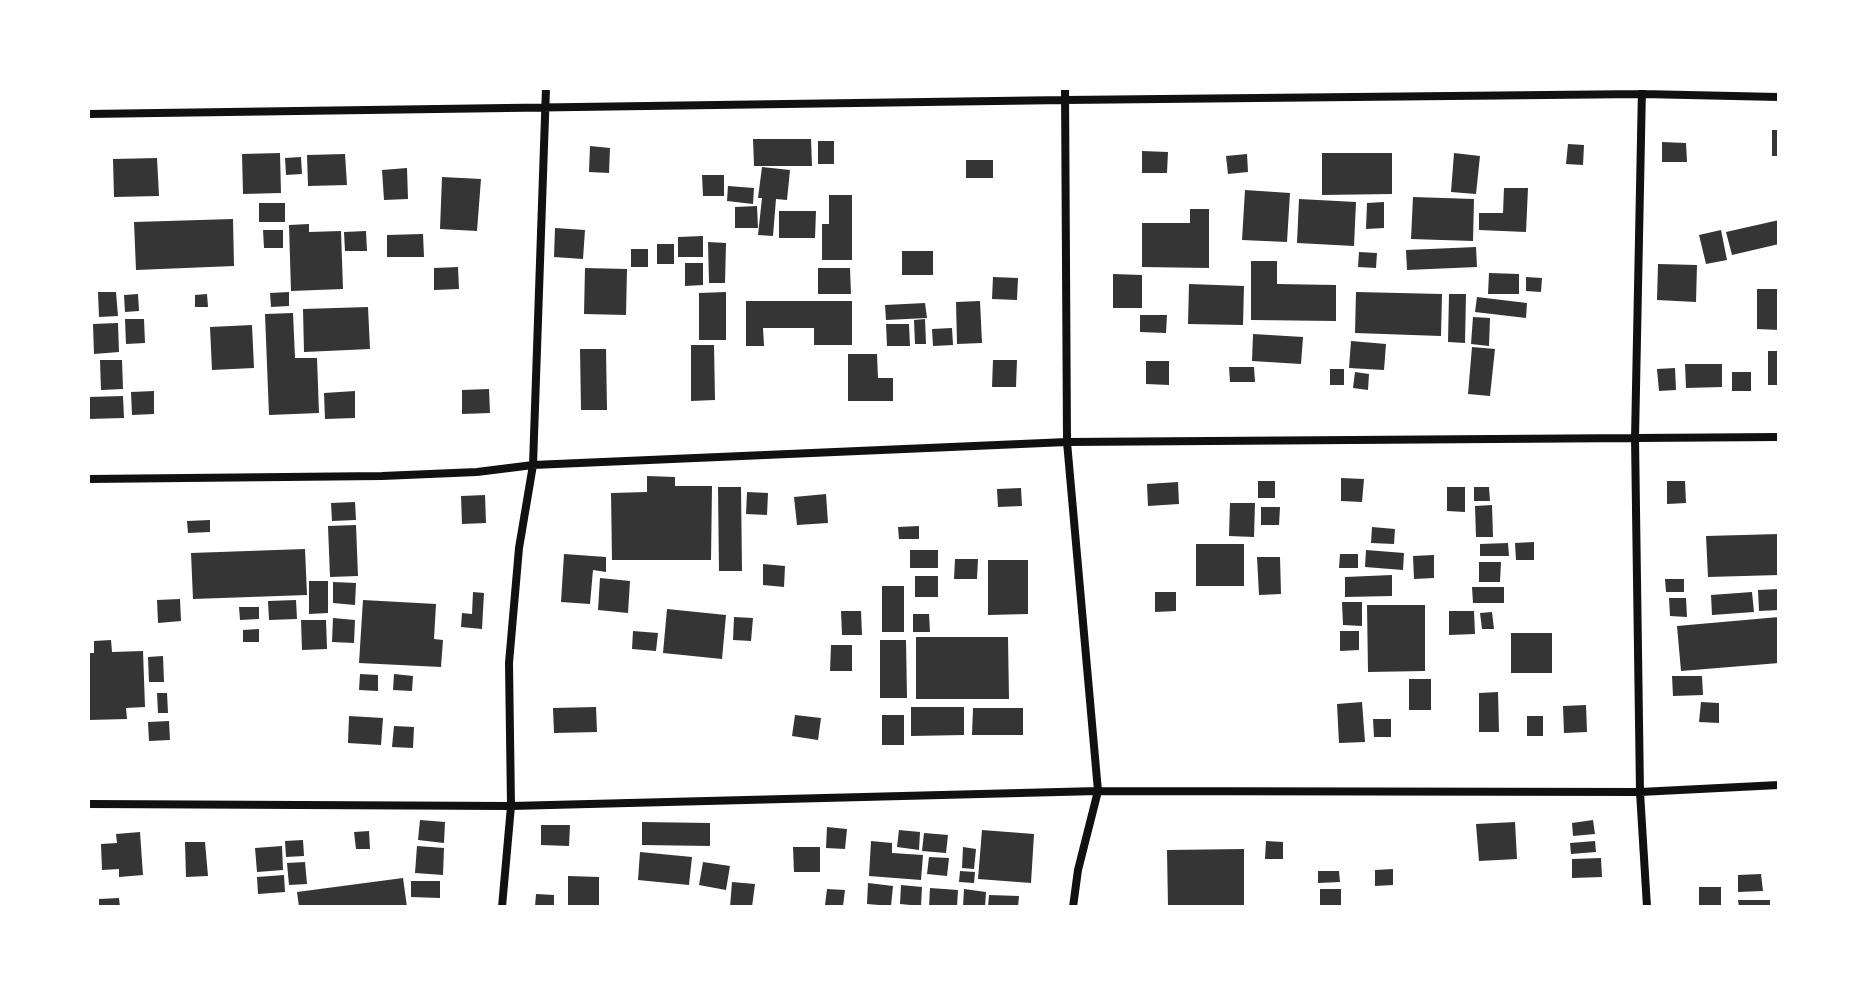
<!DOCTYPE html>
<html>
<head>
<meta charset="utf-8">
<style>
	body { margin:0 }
	#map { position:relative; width:1867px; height:995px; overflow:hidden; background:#fff; font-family:Spectral,serif }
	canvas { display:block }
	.frame { position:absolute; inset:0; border:90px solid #fff; pointer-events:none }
</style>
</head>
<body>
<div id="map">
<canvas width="1867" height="995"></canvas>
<div class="frame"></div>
</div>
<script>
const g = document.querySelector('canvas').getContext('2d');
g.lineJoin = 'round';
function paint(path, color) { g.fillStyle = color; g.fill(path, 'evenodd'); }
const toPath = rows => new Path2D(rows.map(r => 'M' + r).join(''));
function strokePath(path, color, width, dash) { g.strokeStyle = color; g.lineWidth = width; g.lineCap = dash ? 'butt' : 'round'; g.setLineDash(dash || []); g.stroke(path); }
paint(toPath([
	[1772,130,1779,130,1779,156,1772,156],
	[753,139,811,139,812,166,754,166],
	[818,141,834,141,834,164,818,164],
	[1662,142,1686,143,1687,162,1662,162],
	[1568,144,1584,145,1583,165,1566,164],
	[590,146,610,148,609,173,589,172],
	[1142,151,1168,152,1167,173,1142,173],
	[280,153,281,193,243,194,242,154],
	[1322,153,1392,153,1392,194,1322,195],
	[1454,153,1480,156,1476,194,1451,192],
	[345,154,347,185,308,186,307,155],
	[1247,154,1248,172,1228,174,1226,156],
	[301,157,302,174,286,175,285,158],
	[157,158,159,196,114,197,113,159],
	[966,160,993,160,993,178,966,178],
	[762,167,790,170,787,200,776,199,773,236,758,235,762,198,758,198],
	[407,168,408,199,384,200,382,170],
	[702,175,724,175,724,196,703,196],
	[442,177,481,179,477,231,440,229],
	[728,186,754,188,753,204,727,201],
	[1504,188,1528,188,1526,232,1479,230,1479,213,1503,213],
	[1245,190,1290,193,1287,242,1242,240],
	[829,195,852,195,852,260,822,260,822,224,829,224],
	[1413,197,1474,199,1473,241,1411,239],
	[1299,199,1356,202,1354,246,1297,243],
	[1384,202,1384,228,1366,229,1367,203],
	[259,203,285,203,285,222,259,222],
	[757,206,758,228,735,228,735,207],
	[1190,209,1209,209,1209,268,1142,267,1142,223,1190,223],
	[779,211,816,211,815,238,779,238],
	[233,219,234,266,136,270,134,222],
	[1779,220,1779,244,1732,255,1726,232],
	[309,224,309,232,341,231,343,289,291,291,289,225],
	[555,228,585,230,583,259,554,257],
	[263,230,283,230,283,248,264,248],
	[1721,230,1727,260,1706,264,1699,235],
	[366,231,367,251,345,251,344,232],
	[423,234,424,257,387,257,387,235],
	[703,236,703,257,678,257,678,237],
	[708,242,726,243,725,283,709,283],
	[657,244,674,244,674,264,657,264],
	[1476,247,1477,267,1407,270,1406,250],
	[631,249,648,249,648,267,631,267],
	[902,251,933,251,933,275,902,275],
	[1359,252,1377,253,1376,268,1358,267],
	[1251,261,1277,261,1277,284,1336,285,1336,321,1251,320],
	[685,263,703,263,703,285,685,286],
	[1658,264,1697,265,1696,302,1657,300],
	[458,267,459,289,434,290,434,268],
	[585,268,627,269,626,315,584,314],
	[818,268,850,268,851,294,818,294],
	[1489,273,1519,274,1519,294,1488,294],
	[1113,274,1142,275,1142,308,1113,308],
	[993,277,1018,278,1017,300,992,299],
	[1526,277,1542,278,1541,292,1526,291],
	[1189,284,1244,286,1243,325,1188,324],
	[1757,289,1779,289,1779,330,1757,329],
	[98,292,116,292,118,316,99,317],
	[289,292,289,306,271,307,270,293],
	[726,292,726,340,699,340,699,293],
	[1356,292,1442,294,1441,336,1355,333],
	[138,294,139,311,125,312,124,295],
	[207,294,208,307,195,307,195,295],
	[1449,294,1466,294,1465,343,1448,342],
	[1477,297,1527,303,1526,318,1475,312],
	[746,301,852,301,852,345,814,345,814,328,763,328,764,346,746,346],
	[980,301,982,343,957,344,956,302],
	[925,303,927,318,886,320,885,305],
	[368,307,370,349,304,352,303,309],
	[293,313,295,358,317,358,319,413,269,415,265,314],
	[1140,315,1167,315,1166,333,1140,332],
	[1473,317,1490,318,1489,346,1471,344],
	[125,319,144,319,145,343,126,344],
	[925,319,926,344,915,344,914,320],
	[118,323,119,352,94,354,93,324],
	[886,324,909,324,910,346,887,346],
	[252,325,254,368,212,370,210,327],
	[952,328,953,345,933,346,932,329],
	[1253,334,1303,337,1301,364,1252,361],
	[1351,341,1386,344,1384,370,1349,368],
	[691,345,714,345,715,400,691,401],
	[1472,347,1495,349,1490,396,1468,394],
	[580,349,606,349,607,410,581,410],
	[1768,351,1779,351,1779,385,1768,385],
	[848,354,877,354,878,378,893,378,893,401,848,401],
	[100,360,122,360,123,389,101,390],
	[993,360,1017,360,1016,387,992,387],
	[1146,361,1169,361,1169,385,1146,384],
	[1685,364,1722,364,1722,387,1686,388],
	[1229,367,1254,367,1255,382,1230,382],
	[1675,368,1676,390,1659,391,1657,369],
	[1330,369,1344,369,1344,385,1330,385],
	[1355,372,1369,374,1368,390,1353,388],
	[1732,372,1751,372,1751,391,1732,391],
	[489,389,490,413,462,414,462,390],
	[154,391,154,414,132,415,131,392],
	[355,391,355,418,325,419,324,393],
	[123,396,124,418,88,419,88,397],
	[647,476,675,477,675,486,712,486,711,560,612,560,611,493,647,492],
	[1341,478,1364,479,1362,502,1341,501],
	[1258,481,1275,481,1275,498,1258,498],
	[1667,481,1685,481,1686,503,1667,504],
	[1178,482,1179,504,1148,506,1147,484],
	[718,487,741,487,742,571,719,571],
	[1447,487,1465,487,1465,512,1447,511],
	[1474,487,1489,487,1490,501,1474,501],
	[1021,488,1022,506,998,507,997,489],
	[747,492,768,493,767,515,746,514],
	[826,494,828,523,797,525,794,497],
	[485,495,486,523,462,524,461,496],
	[355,502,356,520,332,521,331,503],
	[1230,503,1255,503,1254,537,1229,536],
	[1492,505,1493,537,1476,537,1475,506],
	[1261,507,1280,507,1279,525,1261,525],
	[210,520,210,532,188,533,187,521],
	[356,525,358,576,330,577,328,526],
	[919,526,919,539,899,539,898,527],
	[1372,527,1395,529,1394,544,1371,543],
	[1779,534,1779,575,1708,577,1706,536],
	[1534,542,1534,560,1516,560,1515,543],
	[1508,543,1509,556,1480,556,1480,544],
	[1196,544,1244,544,1244,586,1196,586],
	[305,549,307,595,193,599,191,553],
	[910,550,938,550,938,568,910,568],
	[1366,550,1404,553,1403,570,1365,567],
	[564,554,606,557,606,572,593,570,590,604,561,602],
	[1340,554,1358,554,1358,568,1339,568],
	[1434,555,1434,578,1414,579,1413,556],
	[1257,557,1280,557,1281,594,1259,595],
	[955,559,978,559,977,579,954,579],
	[988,560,1028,560,1028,614,988,615],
	[1479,562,1501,562,1500,582,1479,582],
	[763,564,785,566,784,587,763,585],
	[1392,575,1392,596,1345,597,1345,577],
	[915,576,938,576,938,597,915,597],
	[600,578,630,581,628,613,598,610],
	[1665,579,1684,579,1684,592,1666,592],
	[309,581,328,581,328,613,309,614],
	[333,582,356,583,355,605,333,603],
	[882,586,904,586,904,632,882,632],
	[1472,587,1504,587,1504,603,1473,603],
	[1779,589,1779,610,1759,611,1758,590],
	[473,592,484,593,482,629,461,627,462,613,472,614],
	[1155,592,1176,592,1176,611,1155,612],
	[1752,592,1754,612,1712,615,1711,595],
	[1669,598,1686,598,1687,617,1670,616],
	[180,599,181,621,158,623,157,600],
	[296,600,297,619,269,620,268,601],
	[363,600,436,604,434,639,443,640,441,667,359,663],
	[1342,602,1362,602,1362,626,1343,625],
	[1367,605,1425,605,1425,671,1368,672],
	[239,607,259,607,259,619,240,620],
	[667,609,726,615,722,659,663,653],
	[841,611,861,611,862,635,842,635],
	[1449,611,1474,611,1475,634,1449,635],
	[1492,612,1494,629,1482,629,1480,613],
	[913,614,929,614,930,632,913,632],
	[734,617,753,618,751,641,733,640],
	[1779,617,1779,663,1681,671,1677,626],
	[333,618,355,620,354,643,332,642],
	[301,620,326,620,327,649,302,650],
	[259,629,259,642,243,642,243,630],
	[633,631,658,633,656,651,632,649],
	[1340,631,1359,631,1359,650,1340,651],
	[1511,633,1552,633,1552,673,1511,673],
	[916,637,1008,637,1009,699,916,699],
	[111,640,112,652,143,651,145,707,126,708,127,719,88,720,88,653,94,653,94,641],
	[880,640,906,640,907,698,880,698],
	[831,645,852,645,852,671,830,671],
	[163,656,164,682,149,682,148,657],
	[360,674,378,675,378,691,359,690],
	[394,674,413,676,412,691,393,690],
	[1672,676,1702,676,1703,695,1673,696],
	[1409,679,1431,679,1431,710,1409,710],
	[1498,692,1499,732,1479,732,1479,693],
	[157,693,167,693,168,713,158,713],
	[1362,702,1365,742,1339,743,1337,704],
	[1701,702,1719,703,1719,723,1699,722],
	[1586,705,1587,732,1564,733,1563,706],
	[596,707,597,732,554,733,553,708],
	[911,707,964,707,964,735,911,736],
	[973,708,1023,708,1023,735,972,735],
	[795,715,821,718,818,740,792,736],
	[882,715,904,715,904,745,882,745],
	[349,716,383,718,381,745,348,743],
	[1527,716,1543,716,1543,736,1527,736],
	[1373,719,1391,719,1391,737,1374,737],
	[169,721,170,740,149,741,148,722],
	[394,726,414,727,413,748,392,747],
	[420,820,445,822,444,843,418,840],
	[1593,820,1595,834,1573,836,1572,823],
	[642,822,710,823,710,846,642,845],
	[1515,822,1517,859,1479,861,1476,824],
	[541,825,570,825,569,846,541,845],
	[827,827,847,829,845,849,826,848],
	[899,830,920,832,919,850,897,847],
	[982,830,1034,834,1031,883,978,879],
	[369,831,370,849,356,849,354,832],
	[140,832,143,875,119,877,119,869,102,870,101,844,117,843,116,834],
	[924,833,948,835,946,853,922,851],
	[303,840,304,856,286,857,285,841],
	[871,841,892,843,892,853,923,855,921,880,869,876],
	[1266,841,1283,842,1283,859,1265,859],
	[1595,841,1596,852,1571,854,1570,843],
	[185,842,205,842,208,876,186,877],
	[282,846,283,870,257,872,255,848],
	[417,846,444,848,443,875,415,873],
	[793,847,820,847,820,872,794,872],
	[963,847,976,849,974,869,962,868],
	[1244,849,1244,907,1168,907,1167,850],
	[640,852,692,857,689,885,638,880],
	[929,857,949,858,947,876,927,874],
	[1601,858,1602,877,1572,878,1572,859],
	[305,862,307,884,289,885,287,863],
	[703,862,730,866,726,890,699,885],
	[1393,869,1393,885,1375,886,1375,870],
	[960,871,975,872,974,883,959,882],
	[1318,871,1339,871,1340,882,1318,883],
	[1761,874,1763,891,1738,892,1738,875],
	[284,875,285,892,258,894,257,877],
	[568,876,599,877,599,906,568,905],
	[403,878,407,907,299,907,297,892],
	[411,881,440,881,440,898,411,897],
	[732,882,755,884,752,907,730,907],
	[868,883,893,886,891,906,867,904],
	[901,885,922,887,921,906,900,904],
	[1699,887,1721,887,1721,907,1699,907],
	[930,888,958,890,957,907,929,907],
	[827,889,845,890,843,906,825,905],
	[964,889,986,892,985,907,963,907],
	[1320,889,1341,889,1341,907,1320,907],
	[536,894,554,895,554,907,535,907],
	[989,895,1019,896,1018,907,988,907],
	[119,898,120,907,99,907,99,899],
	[1738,900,1770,900,1770,907,1739,907]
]), '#353535');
strokePath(toPath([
	[1065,88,1067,442,1098,791,1078,870,1073,907],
	[1642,88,1635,438,1640,792,1647,907],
	[88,114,1065,100,1642,94,1779,97],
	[88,479,382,476,477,472,533,465,1067,442,1779,437],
	[88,804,511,806,1098,791,1640,792,1779,785],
	[502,907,511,806,509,663,519,548,533,465,546,88]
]), '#111', 8);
</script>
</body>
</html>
